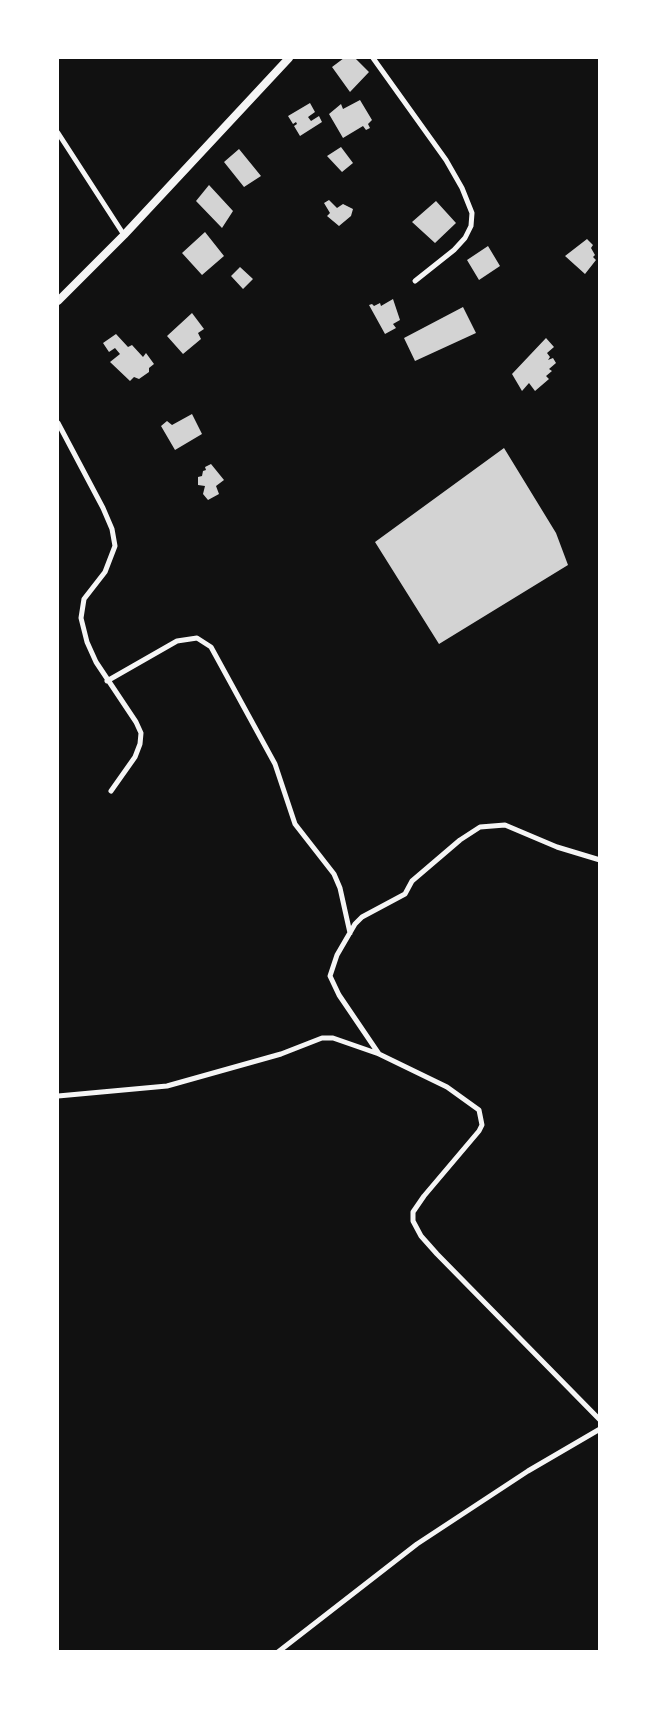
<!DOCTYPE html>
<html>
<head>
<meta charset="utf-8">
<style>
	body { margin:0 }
	#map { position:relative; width:657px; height:1709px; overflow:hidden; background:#111; font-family:"IBM Plex Sans",sans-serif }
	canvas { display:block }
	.frame { position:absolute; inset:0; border:59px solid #fff; pointer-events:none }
</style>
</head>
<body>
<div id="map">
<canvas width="657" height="1709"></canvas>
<div class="frame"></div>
</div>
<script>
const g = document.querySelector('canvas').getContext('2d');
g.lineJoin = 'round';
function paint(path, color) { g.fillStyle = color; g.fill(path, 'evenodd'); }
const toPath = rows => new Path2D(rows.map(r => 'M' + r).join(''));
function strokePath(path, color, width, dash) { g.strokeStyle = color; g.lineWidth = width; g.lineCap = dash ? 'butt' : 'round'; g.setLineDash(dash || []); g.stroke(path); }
paint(toPath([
	[344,58,355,58,369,72,350,92,332,67],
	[360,100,372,120,368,124,370,128,366,130,363,126,343,138,329,114,341,104,343,109],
	[310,103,315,112,308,117,311,121,319,116,322,122,300,136,294,126,297,124,296,122,293,124,288,116],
	[341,147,353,163,342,172,327,156],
	[239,149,261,176,244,187,224,162],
	[209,185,233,211,222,228,196,201],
	[329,200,337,208,343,204,353,209,351,216,339,226,327,216,330,213,324,203],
	[436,201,456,223,435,243,412,222],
	[205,232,224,256,202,275,182,253],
	[587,239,593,245,591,248,595,255,593,257,596,260,585,274,565,256],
	[488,246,500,266,479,280,467,260],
	[240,267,253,279,243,289,231,276],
	[393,299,400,320,393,324,396,328,385,334,369,305,372,304,374,306,380,303,381,306],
	[463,307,476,333,415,361,404,338],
	[192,313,204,329,198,333,201,339,183,354,167,336],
	[116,334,128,347,132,345,143,357,146,353,154,364,149,368,149,372,139,379,134,377,130,381,110,362,120,354,115,348,109,352,103,343],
	[546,338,554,347,547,353,550,357,548,360,553,358,556,363,549,369,552,371,546,376,549,379,535,391,529,383,522,391,512,374],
	[192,414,202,434,175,450,161,426,167,421,172,425],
	[504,448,556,533,568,565,439,644,375,542],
	[211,464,224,480,216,486,219,494,208,500,203,494,205,486,198,485,198,477,202,476,203,471,206,470,205,467]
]), '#d3d3d3');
strokePath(toPath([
	[373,58,446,160,462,188,472,213,471,226,465,238,454,250,415,281],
	[58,133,124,235],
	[58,423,103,508,112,529,115,546,105,572,84,599,81,618,87,642,96,662,136,722,141,733,140,744,135,757,111,791],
	[107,681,177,641,197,638,211,647,275,764,295,824,334,874,340,888,350,933],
	[600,860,557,847,505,825,480,827,460,840,412,881,405,894,362,917,355,924,337,955,330,976,339,995,379,1054,447,1087,479,1110,482,1125,479,1131,424,1196,413,1212,413,1221,421,1236,437,1254,600,1420],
	[58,1096,167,1086,281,1054,322,1038,333,1038,379,1054],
	[278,1652,417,1544,528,1471,600,1429]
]), '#f5f5f5', 5);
strokePath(toPath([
	[58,301,124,235,289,58]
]), '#f5f5f5', 8);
</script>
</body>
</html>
